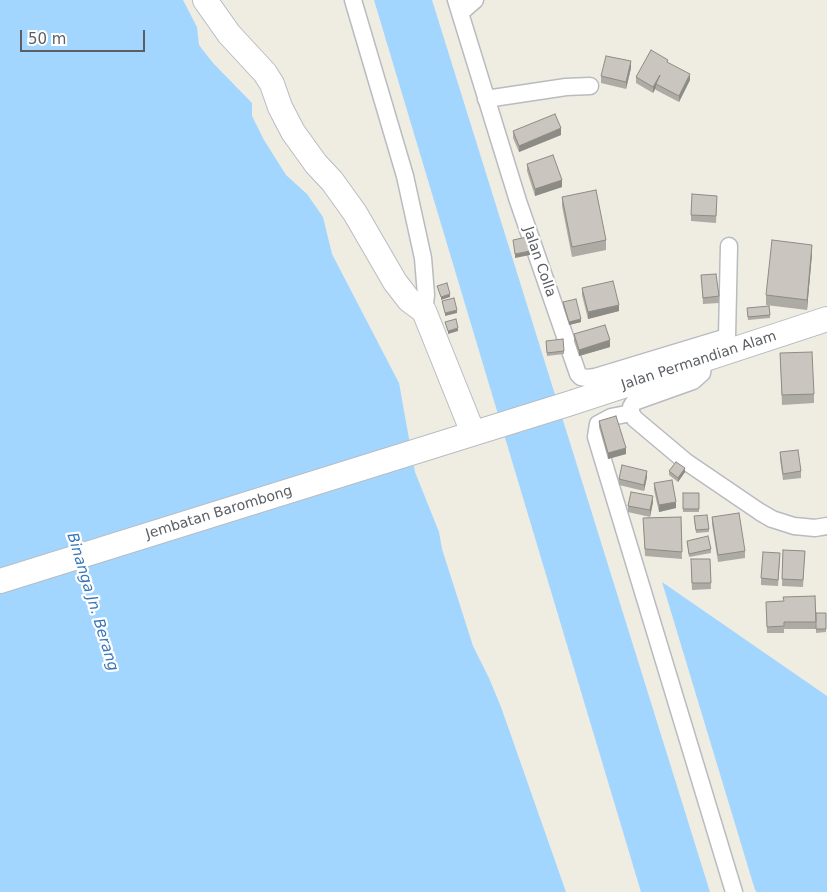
<!DOCTYPE html>
<html>
<head>
<meta charset="utf-8">
<style>
	body { margin:0 }
	#map { position:relative; width:827px; height:892px; overflow:hidden; background:#efece2; font-family:"DejaVu Sans",sans-serif }
	canvas { display:block }
	.scale { position:absolute; left:20px; top:30px; width:125px; height:22px; box-sizing:border-box; border:2px solid #5b5f64; border-top:0; padding-left:6px; font-size:15px; line-height:18px; white-space:nowrap; color:#5b5f64; -webkit-text-stroke:4px #fff; paint-order:stroke }
</style>
</head>
<body>
<div id="map">
<canvas width="827" height="892"></canvas>
<div class="scale">50 m</div>
</div>
<script>
const g = document.querySelector('canvas').getContext('2d');
g.lineJoin = 'round';
function paint(path, color) { g.fillStyle = color; g.fill(path, 'evenodd'); }
const toPath = rows => new Path2D(rows.map(r => 'M' + r).join(''));
function strokePath(path, color, width, dash) { g.strokeStyle = color; g.lineWidth = width; g.lineCap = dash ? 'butt' : 'round'; g.setLineDash(dash || []); g.stroke(path); }
function label(font, color, halo, rows, align = 'center') {
  g.font = font + ' "DejaVu Sans",sans-serif'; g.lineWidth = 4.5; g.setLineDash([]); g.textBaseline = 'middle'; g.strokeStyle = halo; g.fillStyle = color; for (const [text, x, y, turn = 0] of rows) {
    g.save(); g.translate(x, y); g.rotate((+turn || 0) * Math.PI / 180); g.textAlign = isNaN(turn) ? turn : align; if (halo) g.strokeText(text, 0, 0); g.fillText(text, 0, 0); g.restore();
  }
}
paint(toPath([
	[0,0,183,0,197,27,199,45,213,63,252,103,252,116,264,140,286,175,307,194,323,217,332,254,399,383,415,472,439,532,442,549,473,646,489,678,501,707,566,892,0,892],
	[374,0,432,0,710,892,641,892],
	[662,582,827,696,827,892,757,892,755,890]
]), '#a2d6ff');
const street = toPath([
	[353,0,405,176,423,258,426,295,424,311],
	[456,0,518,201,578,374,581,377,587,378,595,377,727,337],
	[460,13,475,0],
	[486,99,566,87,590,86],
	[729,246,727,337,730,346],
	[704,360,702,373,693,381,634,402,631,407,631,413,635,419,685,461,760,512,772,519,794,526,815,528,827,526],
	[631,413,611,417,598,424,596,437,734,892]
]);
const secondary = toPath([
	[205,0,229,34,265,73,272,84,280,107,293,132,316,164,332,181,355,213,395,282,409,300,424,311,473,433],
	[0,581,571,403,827,319]
]);
strokePath(street, '#b8bbc0', 19);
strokePath(secondary, '#b8bcc2', 26);
strokePath(street, '#fff', 16);
strokePath(secondary, '#fff', 24);
paint(toPath([
	[668,63,690,80,679,102,656,90,656,88,653,93,636,83,636,77],
	[631,68,626,89,601,83,601,76],
	[513,131,561,135,519,152,513,138],
	[527,164,562,187,535,196,527,171],
	[562,197,606,240,606,250,572,257,562,206],
	[717,202,716,223,691,221,691,215],
	[812,254,807,310,766,305,766,295],
	[701,275,719,296,719,303,703,304],
	[582,288,619,311,588,319,582,295],
	[563,302,581,322,569,325,563,306],
	[747,308,770,315,770,318,748,320],
	[574,334,610,347,579,356,574,341],
	[546,341,564,351,564,354,547,356],
	[780,353,814,394,814,403,782,405],
	[599,421,626,454,608,459,599,427],
	[780,452,801,471,801,478,783,480,780,459],
	[669,471,685,472,678,482,669,475],
	[647,477,644,491,619,485,619,479],
	[654,483,676,508,659,512,654,490],
	[683,493,699,493,699,512,683,512],
	[653,502,650,517,628,512,628,506],
	[681,517,682,559,645,556,643,518],
	[712,517,745,551,745,558,718,562,712,524],
	[694,519,709,529,709,532,696,533],
	[687,541,711,549,711,553,689,557],
	[783,550,805,551,803,587,782,586],
	[710,559,711,589,692,590,691,566],
	[780,560,778,586,761,585,761,578],
	[815,596,816,629,784,629,784,633,767,633,766,602,784,601],
	[816,613,826,613,826,632,816,633]
]), '#aeaaa4');
paint(toPath([
	[631,61,631,68,626,89,626,82],
	[690,74,690,80,679,102,679,96],
	[660,75,656,84,656,88,653,93,653,87],
	[561,128,561,135,519,152,519,146],
	[562,180,562,187,535,196,535,189],
	[812,245,812,254,807,310,807,300],
	[530,251,530,255,515,258,515,254],
	[450,294,450,297,441,300,441,297],
	[619,305,619,311,588,319,588,312],
	[457,310,457,313,445,316,445,313],
	[581,319,581,322,569,325,569,322],
	[458,328,458,331,448,334,448,331],
	[610,340,610,347,579,356,579,350],
	[626,448,626,454,608,459,608,453],
	[685,468,685,472,678,482,678,478],
	[647,471,647,477,644,491,644,485],
	[653,496,653,502,650,517,650,510],
	[676,502,676,508,659,512,659,505]
]), '#8d8b86');
const building = toPath([
	[651,50,668,60,667,62,690,74,679,96,656,84,660,75,653,87,636,77,651,50],
	[606,56,631,61,626,82,601,76,606,56],
	[555,114,561,128,519,146,513,131,555,114],
	[553,155,562,180,535,189,527,164,553,155],
	[596,190,606,240,572,247,562,197,596,190],
	[692,194,717,196,716,216,691,215,692,194],
	[527,237,530,251,515,254,513,240,527,237],
	[772,240,812,245,807,300,766,295,772,240],
	[716,274,719,296,703,298,701,275,716,274],
	[613,281,619,305,588,312,582,288,613,281],
	[447,283,450,294,441,297,437,286,447,283],
	[454,298,457,310,445,313,442,301,454,298],
	[576,299,581,319,569,322,563,302,576,299],
	[769,306,770,315,748,317,747,308,769,306],
	[456,319,458,328,448,331,445,322,456,319],
	[605,325,610,340,579,350,574,334,605,325],
	[563,339,564,351,547,353,546,341,563,339],
	[812,352,814,394,782,395,780,353,812,352],
	[616,416,626,448,608,453,599,421,616,416],
	[798,450,801,471,783,474,780,452,798,450],
	[676,462,685,468,678,478,669,471,676,462],
	[622,465,647,471,644,485,619,479,622,465],
	[672,480,676,502,659,505,654,483,672,480],
	[631,492,653,496,650,510,628,506,631,492],
	[683,493,699,493,699,509,683,509,683,493],
	[739,513,745,551,718,555,712,517,739,513],
	[707,515,709,529,696,530,694,516,707,515],
	[681,517,682,552,645,549,643,518,681,517],
	[708,536,711,549,689,554,687,541,708,536],
	[783,550,805,551,803,580,782,579,783,550],
	[763,552,780,553,778,580,761,578,763,552],
	[691,559,710,559,711,583,692,583,691,559],
	[815,596,816,622,784,622,784,626,767,627,766,602,784,601,783,597,815,596],
	[816,613,826,613,826,629,816,629,816,613]
]);
paint(building, '#cac6bf');
strokePath(building, '#8d8b86', 1);
label('14px', '#5b5f64', '#fff', [
	["Jalan Colla",539,262,71],
	["Jalan Permandian Alam",699,361,-18],
	["Jembatan Barombong",219,513,-17]
]);
label('italic 15px', '#3776b9', '#fff', [
	["Binanga Jn. Berang",92,602,73]
]);
</script>
</body>
</html>
